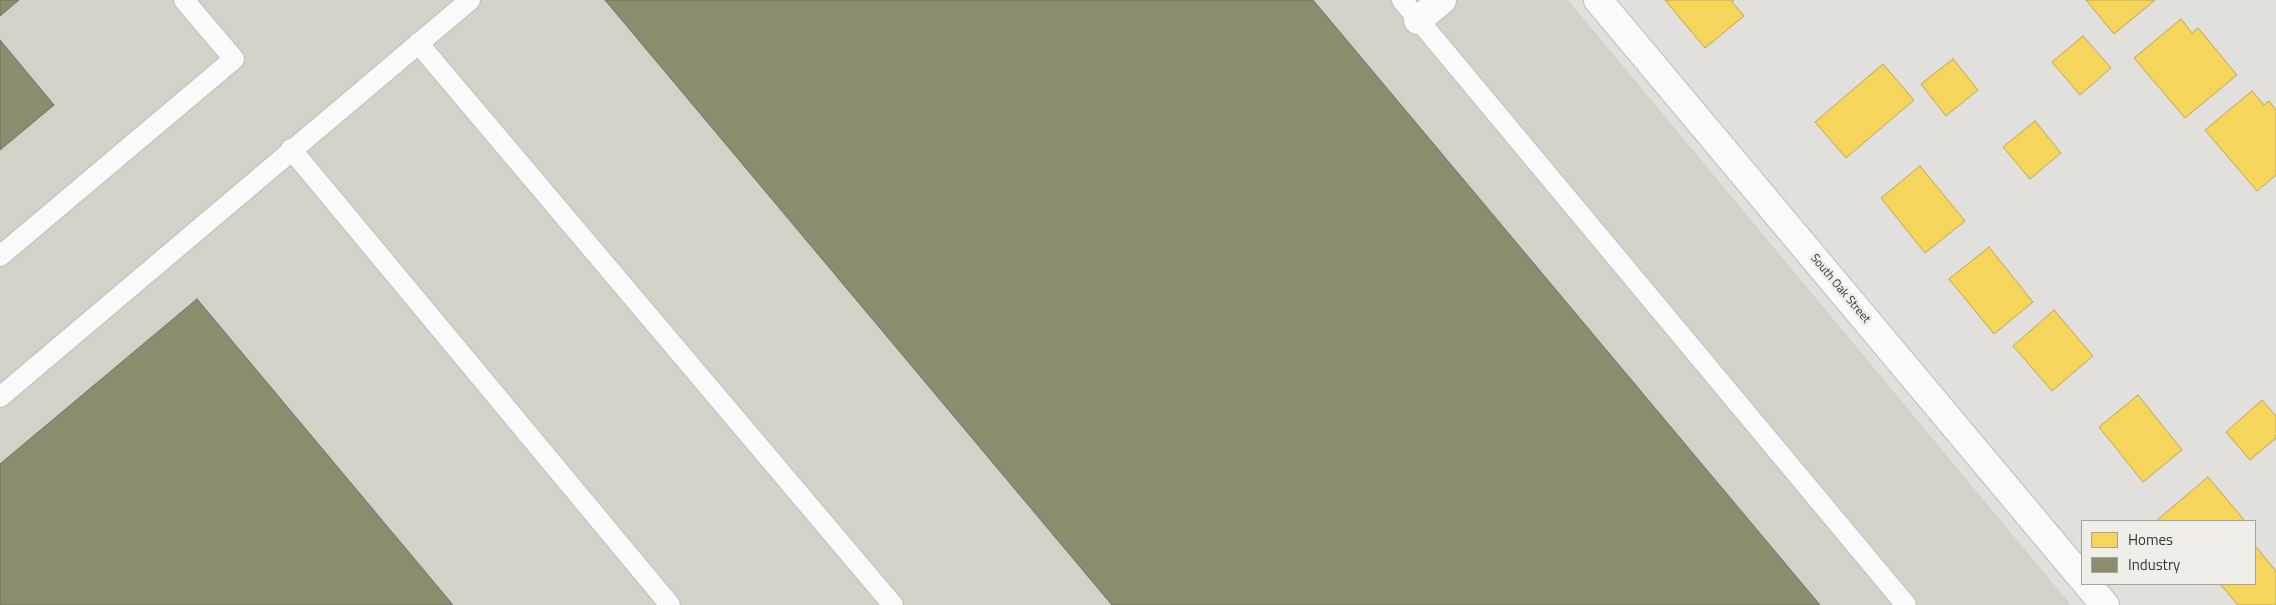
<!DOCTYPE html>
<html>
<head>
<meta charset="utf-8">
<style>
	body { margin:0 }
	#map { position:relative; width:2276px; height:605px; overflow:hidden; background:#e2e0dd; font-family:"Titillium Web",sans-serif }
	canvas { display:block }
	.legend { position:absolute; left:2081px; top:520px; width:175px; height:65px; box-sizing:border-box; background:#f0eee9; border:1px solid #a6a4a1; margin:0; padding:6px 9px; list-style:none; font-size:15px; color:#363634 }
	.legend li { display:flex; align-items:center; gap:10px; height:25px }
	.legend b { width:25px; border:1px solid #a6a4a1 }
</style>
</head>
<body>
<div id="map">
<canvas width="2276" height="605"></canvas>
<ul class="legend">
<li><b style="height:14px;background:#f6d55c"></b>Homes</li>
<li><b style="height:14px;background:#8c8c6e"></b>Industry</li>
</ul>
</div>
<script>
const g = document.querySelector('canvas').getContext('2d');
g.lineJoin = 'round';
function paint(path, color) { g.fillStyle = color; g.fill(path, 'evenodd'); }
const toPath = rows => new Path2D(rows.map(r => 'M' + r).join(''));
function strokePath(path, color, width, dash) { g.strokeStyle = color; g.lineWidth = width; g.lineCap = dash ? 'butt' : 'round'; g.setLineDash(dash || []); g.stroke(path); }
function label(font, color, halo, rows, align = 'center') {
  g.font = font + ' "Titillium Web",sans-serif'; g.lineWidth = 5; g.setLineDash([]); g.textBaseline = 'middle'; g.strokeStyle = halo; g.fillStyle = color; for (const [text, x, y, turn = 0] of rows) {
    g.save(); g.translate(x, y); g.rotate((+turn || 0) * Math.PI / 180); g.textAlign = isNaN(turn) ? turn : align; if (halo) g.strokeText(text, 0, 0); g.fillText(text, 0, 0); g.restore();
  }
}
paint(toPath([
	[0,0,1568,0,2071,605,0,605]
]), '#d4d1c9');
const homes = toPath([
	[1665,0,1734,0,1732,2,1744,16,1705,48,1665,0],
	[2086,0,2155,0,2114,34,2086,0],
	[2181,19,2192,33,2198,28,2237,75,2185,118,2134,58,2181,19],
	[2083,36,2111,68,2080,95,2052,62,2083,36],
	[1953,59,1978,90,1946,116,1921,84,1953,59],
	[1883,64,1914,100,1846,158,1815,122,1883,64],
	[2252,91,2264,105,2269,101,2276,110,2276,175,2257,191,2205,130,2252,91],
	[2035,121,2061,153,2030,179,2003,147,2035,121],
	[1920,166,1965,221,1925,253,1881,198,1920,166],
	[1989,247,2033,302,1994,334,1949,279,1989,247],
	[2054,310,2093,356,2052,391,2013,346,2054,310],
	[2138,395,2182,450,2143,482,2099,427,2138,395],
	[2262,400,2276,416,2276,438,2250,460,2226,432,2262,400],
	[2208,477,2245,521,2156,521,2208,477],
	[2257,548,2276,571,2276,605,2238,605,2220,584,2255,584,2255,549,2257,548]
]);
paint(homes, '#f6d55c');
strokePath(homes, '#bca550', 1);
const industry = toPath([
	[0,0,19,0,0,16,0,0],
	[605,0,1313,0,1820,605,1112,605,605,0],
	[0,40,54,105,0,150,0,40],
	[197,299,453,605,0,605,0,464,197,299]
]);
paint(industry, '#8c8c6e');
strokePath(industry, '#72725d', 1);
const service = toPath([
	[1402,0,1906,605],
	[418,43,893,605],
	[291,149,670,605],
	[0,256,234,59,184,0],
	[0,397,470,0]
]);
const minor = toPath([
	[1598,0,2082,578],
	[1418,20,1442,0],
	[2087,584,2105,605]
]);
strokePath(service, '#bfbebc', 22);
strokePath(minor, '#bfbebc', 30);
strokePath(service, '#fbfafa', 20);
strokePath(minor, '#fbfafa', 28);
label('12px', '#363634', '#f0eee9', [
	["South Oak Street",1840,289,50]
]);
</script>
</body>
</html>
